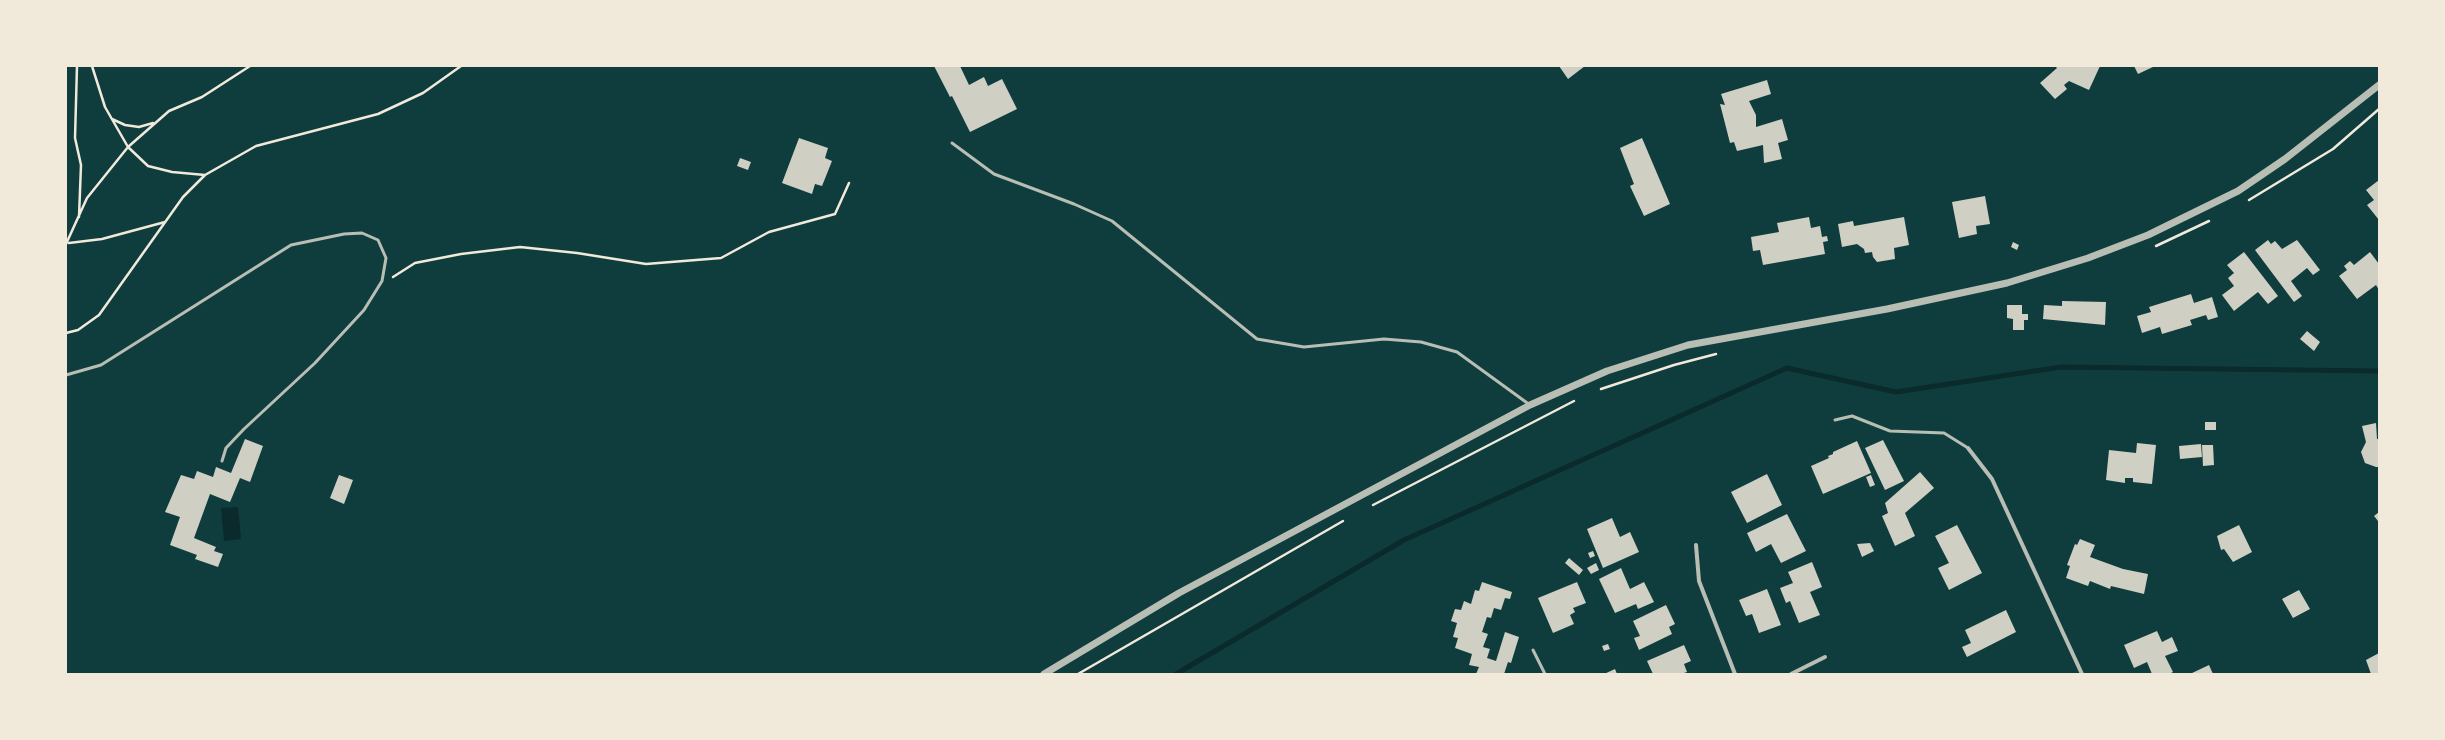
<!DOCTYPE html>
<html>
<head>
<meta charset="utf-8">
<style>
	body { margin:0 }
	#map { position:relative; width:2445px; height:740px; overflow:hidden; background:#0f3d3e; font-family:"Varela Round",sans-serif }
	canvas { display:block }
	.frame { position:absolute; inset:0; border:67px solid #f1e9da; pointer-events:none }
</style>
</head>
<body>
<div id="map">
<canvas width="2445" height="740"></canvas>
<div class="frame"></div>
</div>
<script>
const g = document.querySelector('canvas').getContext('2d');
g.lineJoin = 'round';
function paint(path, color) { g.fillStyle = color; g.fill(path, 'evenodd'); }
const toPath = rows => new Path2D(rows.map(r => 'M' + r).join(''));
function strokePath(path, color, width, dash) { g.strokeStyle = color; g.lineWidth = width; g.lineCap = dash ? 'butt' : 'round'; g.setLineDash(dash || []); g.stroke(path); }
paint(toPath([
	[238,507,241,539,224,541,221,508]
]), '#0a2a2b');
strokePath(toPath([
	[1176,674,1404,540,1787,368,1896,392,2061,367,2379,371]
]), '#0a2a2b', 5);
paint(toPath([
	[934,66,960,66,969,85,984,77,988,86,1002,79,1017,109,970,132,952,96,950,97],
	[1559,66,1585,66,1568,79],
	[2055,66,2100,66,2089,90,2069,81,2064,85,2067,89,2055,99,2040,83,2057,68],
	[2134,66,2155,66,2138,74],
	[1767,80,1771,94,1749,101,1756,115,1756,127,1782,119,1788,140,1778,143,1782,159,1764,163,1763,145,1737,151,1734,142,1730,143,1720,104,1725,105,1721,94],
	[799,138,828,148,825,158,832,161,822,186,815,184,812,194,782,183],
	[1642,138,1670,204,1644,216,1630,186,1634,184,1620,148],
	[740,158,751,162,748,170,737,166],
	[2379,180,2379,220,2367,205,2374,200,2366,190],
	[1985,196,1990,224,1976,226,1977,234,1959,238,1952,202],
	[1809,217,1811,228,1820,226,1822,237,1827,236,1828,241,1823,242,1825,254,1763,265,1760,250,1753,251,1751,237,1779,232,1777,223],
	[1904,217,1909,245,1894,248,1895,259,1877,262,1873,257,1872,252,1865,253,1864,249,1857,244,1842,247,1838,224,1853,221,1854,226],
	[2268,240,2271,244,2275,241,2282,249,2297,240,2320,270,2313,275,2307,268,2291,281,2302,296,2294,302,2255,250],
	[2013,242,2019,245,2017,250,2011,247],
	[2244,252,2278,296,2268,304,2258,292,2234,311,2222,295,2234,286,2228,278,2234,273,2227,265],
	[2370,252,2379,264,2379,290,2376,285,2357,299,2339,276,2347,270,2344,266,2350,261,2354,265],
	[2191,294,2194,303,2212,297,2218,317,2208,320,2206,315,2190,320,2192,325,2162,334,2160,327,2142,333,2137,316,2151,312,2149,307],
	[2062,301,2106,302,2105,325,2043,319,2044,305,2062,306],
	[2007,305,2022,305,2022,314,2028,314,2028,320,2024,320,2024,330,2013,330,2013,319,2007,318],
	[2307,331,2320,342,2314,351,2300,339],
	[2205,422,2216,422,2216,430,2205,430],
	[2376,423,2377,439,2379,439,2379,467,2376,467,2365,463,2361,452,2366,442,2362,426],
	[245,439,263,446,250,482,240,478,230,502,210,494,194,538,216,547,214,551,223,554,218,567,195,559,197,555,170,545,180,517,165,512,181,475,194,479,197,471,213,477,216,467,231,473],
	[1883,440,1904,481,1885,490,1865,448],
	[1857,441,1871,473,1823,494,1811,466,1829,458,1828,456,1833,454,1833,452],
	[2137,443,2156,445,2152,484,2133,482,2133,478,2125,478,2125,483,2106,480,2109,450,2136,453],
	[2201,444,2202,457,2180,459,2179,446],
	[2202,445,2213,445,2214,465,2203,466],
	[1920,472,1934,488,1905,513,1915,536,1895,546,1882,516,1888,513,1885,503],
	[1767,474,1782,505,1747,523,1731,492],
	[339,475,353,480,344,504,330,498],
	[1871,475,1875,485,1870,487,1866,477],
	[2379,512,2379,520,2378,521,2374,516],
	[1787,514,1806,551,1781,563,1771,544,1756,552,1747,533],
	[1612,518,1620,537,1630,532,1639,552,1603,568,1587,529],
	[1957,525,1982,573,1949,590,1938,568,1949,563,1935,536],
	[2239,525,2252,552,2233,562,2224,549,2221,550,2217,536],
	[2080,539,2095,545,2090,557,2123,569,2148,574,2144,594,2111,586,2110,589,2090,581,2088,586,2066,578,2070,566,2067,565,2075,544,2077,545],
	[1870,543,1874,551,1862,557,1857,544],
	[1593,551,1595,556,1590,558,1588,553],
	[1569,558,1583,570,1579,575,1565,563],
	[1812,562,1822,587,1810,592,1820,615,1799,623,1790,601,1786,603,1780,588,1793,583,1788,572],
	[1596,563,1599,570,1591,574,1587,568],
	[1621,568,1630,589,1644,582,1654,602,1638,609,1636,604,1615,613,1599,579],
	[1482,582,1512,592,1510,599,1505,598,1501,610,1494,608,1491,618,1487,617,1482,632,1488,634,1483,647,1490,649,1487,658,1496,661,1505,632,1519,637,1511,663,1508,662,1504,674,1476,674,1479,667,1469,665,1472,654,1455,648,1458,638,1453,637,1457,623,1451,621,1455,609,1461,610,1464,601,1471,604,1475,590,1479,591],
	[1577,582,1586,603,1573,608,1575,612,1570,615,1574,624,1553,633,1538,598],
	[1767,589,1781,625,1759,633,1752,614,1746,616,1739,600],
	[2299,590,2310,609,2293,618,2282,599],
	[1666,605,1675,624,1669,627,1672,634,1639,650,1634,638,1640,636,1633,621],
	[2006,610,2016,632,1967,657,1962,647,1971,643,1965,630],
	[2157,631,2162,642,2172,637,2178,651,2165,656,2173,672,2169,674,2152,674,2147,662,2134,668,2124,645],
	[1608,644,1610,649,1604,651,1602,646],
	[1684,645,1691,661,1684,664,1687,672,1681,674,1653,674,1647,661],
	[2379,653,2379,674,2371,674,2366,660],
	[2209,665,2213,674,2190,674],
	[1615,669,1617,674,1604,674]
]), '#cfcfc3');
strokePath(toPath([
	[77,66,75,138,81,165,79,217],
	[92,66,105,107,128,147,148,166,172,172,205,175],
	[112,119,125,125,139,127,153,123],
	[2249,200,2333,149,2379,109],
	[69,243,102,239,165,222],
	[66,244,87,198,128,147,169,111,202,97,250,66],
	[2156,246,2209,221],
	[393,277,415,263,461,254,520,247,577,253,646,264,721,258,769,232,835,214,849,183],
	[66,333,78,330,99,315,183,197,205,175,256,146,378,114,423,93,461,66],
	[1601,389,1674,365,1716,354],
	[1373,505,1574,401],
	[1078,674,1343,521]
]), '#f1e9da', 2.5);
strokePath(toPath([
	[952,143,994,174,1074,204,1112,221,1257,339,1304,347,1384,339,1421,342,1457,352,1530,405],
	[66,375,101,365,291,245,344,234,362,233,378,240,386,258,382,281,364,310,315,363,244,429,226,448,222,461],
	[1835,420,1852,416,1890,431,1944,433,1968,448],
	[1533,650,1545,674]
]), '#b8beb3', 3);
strokePath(toPath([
	[1968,448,1992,479,2082,674],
	[1696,545,1699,581,1735,674],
	[1791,674,1825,657]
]), '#b8beb3', 4);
strokePath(toPath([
	[1044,674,1179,593,1530,405,1607,371,1688,345,1887,309,2007,283,2088,258,2148,235,2238,191,2285,159,2379,85]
]), '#b8beb3', 7);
</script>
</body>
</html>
